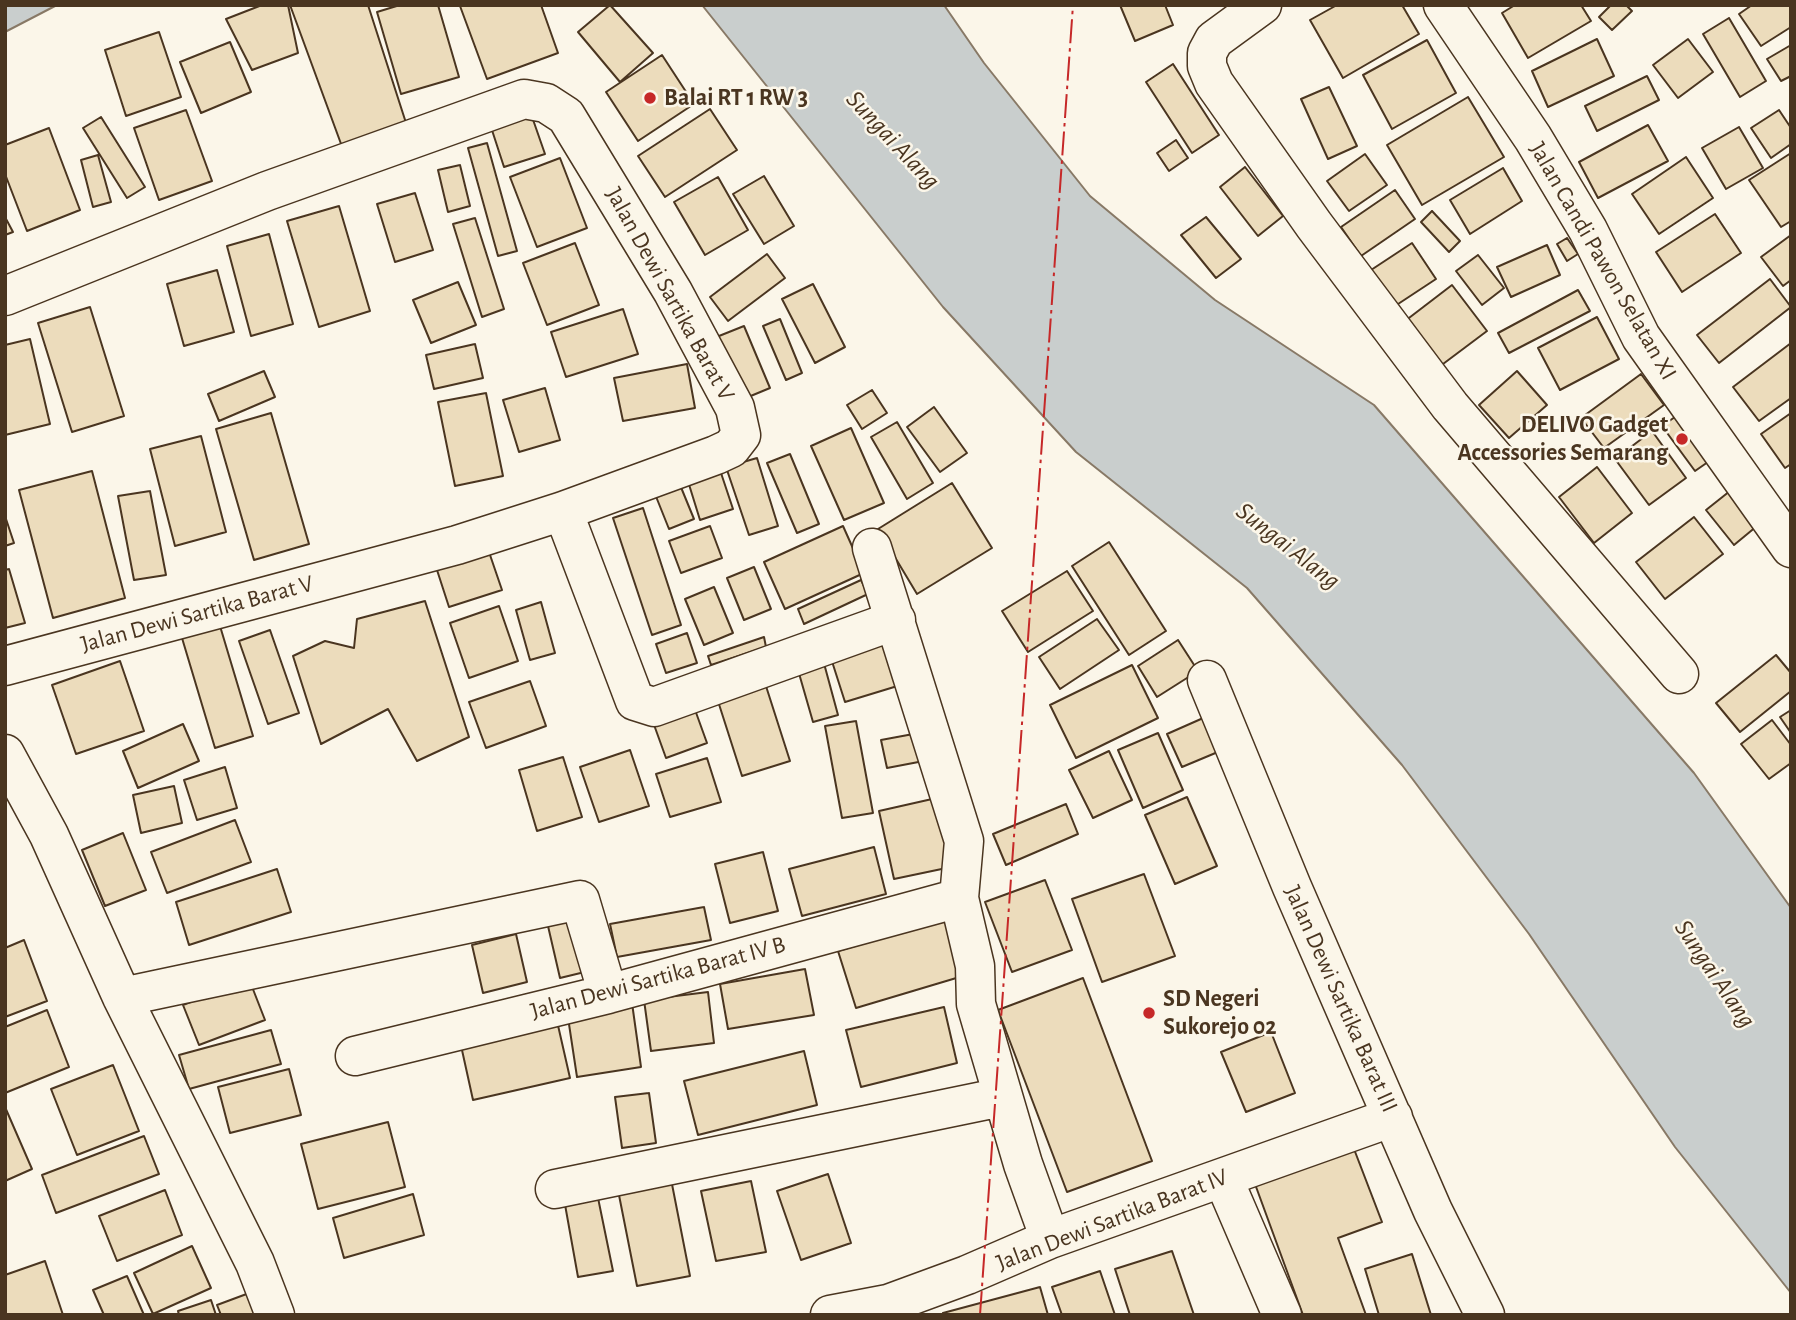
<!DOCTYPE html>
<html>
<head>
<meta charset="utf-8">
<style>
	body { margin:0 }
	#map { position:relative; width:1796px; height:1320px; overflow:hidden; background:#fbf6e9; font-family:"Alegreya Sans",sans-serif }
	canvas { display:block }
	.frame { position:absolute; inset:0; border:7px solid #4a3520; pointer-events:none }
</style>
</head>
<body>
<div id="map">
<canvas width="1796" height="1320"></canvas>
<div class="frame"></div>
</div>
<script>
const g = document.querySelector('canvas').getContext('2d');
g.lineJoin = 'round';
function paint(path, color) { g.fillStyle = color; g.fill(path, 'evenodd'); }
const toPath = rows => new Path2D(rows.map(r => 'M' + r).join(''));
function strokePath(path, color, width, dash) { g.strokeStyle = color; g.lineWidth = width; g.lineCap = dash ? 'butt' : 'round'; g.setLineDash(dash || []); g.stroke(path); }
function label(font, color, halo, rows, align = 'center') {
  g.font = font + ' "Alegreya Sans",sans-serif'; g.lineWidth = 5; g.setLineDash([]); g.textBaseline = 'middle'; g.strokeStyle = halo; g.fillStyle = color; for (const [text, x, y, turn = 0] of rows) {
    g.save(); g.translate(x, y); g.rotate((+turn || 0) * Math.PI / 180); g.textAlign = isNaN(turn) ? turn : align; if (halo) g.strokeText(text, 0, 0); g.fillText(text, 0, 0); g.restore();
  }
}
const water = toPath([
	[5,5,57,5,5,32,5,5],
	[702,5,944,5,984,63,1090,196,1215,300,1374,405,1694,773,1791,908,1791,1293,1675,1147,1529,934,1402,765,1247,588,1076,452,943,307,702,5]
]);
paint(water, '#c9cecd');
strokePath(water, '#887966', 2);
const building = toPath([
	[262,5,288,5,298,53,252,70,226,19,262,5],
	[290,5,368,5,407,126,344,152,290,5],
	[400,5,438,5,459,77,401,94,377,12,400,5],
	[541,5,558,53,487,79,460,6,541,5],
	[610,5,653,53,620,82,578,32,610,5],
	[1120,5,1165,5,1173,25,1135,41,1120,5],
	[1337,5,1402,5,1419,34,1343,78,1310,20,1337,5],
	[1515,5,1581,5,1591,21,1528,58,1502,13,1515,5],
	[1611,5,1626,5,1632,11,1612,30,1599,17,1611,5],
	[1752,5,1791,5,1791,27,1761,46,1739,14,1752,5],
	[1729,18,1766,81,1740,97,1703,34,1729,18],
	[159,32,181,97,126,116,105,50,159,32],
	[1597,39,1614,76,1548,107,1532,71,1597,39],
	[1688,39,1713,72,1678,98,1653,65,1688,39],
	[1427,40,1456,93,1392,129,1363,75,1427,40],
	[230,42,251,92,201,113,180,62,230,42],
	[1791,45,1791,76,1781,81,1767,59,1791,45],
	[662,55,694,104,638,141,606,92,662,55],
	[1173,64,1219,135,1192,153,1146,82,1173,64],
	[1647,76,1659,100,1597,131,1585,106,1647,76],
	[1329,87,1357,146,1328,159,1301,99,1329,87],
	[1468,97,1504,157,1422,205,1387,145,1468,97],
	[710,109,737,150,665,197,638,156,710,109],
	[186,110,212,181,159,200,134,128,186,110],
	[1779,110,1791,128,1791,144,1771,158,1751,128,1779,110],
	[530,111,545,154,504,167,490,124,530,111],
	[101,117,145,187,127,198,83,128,101,117],
	[1648,125,1668,161,1598,198,1579,162,1648,125],
	[1739,127,1763,168,1726,189,1702,148,1739,127],
	[49,128,80,210,27,231,5,174,5,145,49,128],
	[1176,140,1188,158,1169,171,1157,153,1176,140],
	[487,143,517,251,498,256,468,148,487,143],
	[1791,153,1791,221,1781,227,1749,180,1791,153],
	[1365,154,1387,185,1349,211,1327,181,1365,154],
	[98,155,111,202,93,207,81,160,98,155],
	[1686,157,1713,198,1659,234,1632,194,1686,157],
	[560,158,587,228,537,247,510,177,560,158],
	[460,165,470,206,448,212,438,170,460,165],
	[1245,167,1283,216,1258,236,1220,187,1245,167],
	[1503,168,1522,201,1470,234,1450,200,1503,168],
	[764,176,794,226,764,244,733,194,764,176],
	[718,177,748,230,705,255,674,202,718,177],
	[1395,190,1415,219,1361,256,1341,227,1395,190],
	[415,193,433,250,395,262,377,204,415,193],
	[339,206,370,311,319,327,287,221,339,206],
	[1432,211,1460,241,1449,252,1421,222,1432,211],
	[1715,214,1741,253,1682,292,1656,252,1715,214],
	[5,217,13,232,5,235,5,217],
	[1206,217,1241,259,1216,278,1181,235,1206,217],
	[475,218,504,309,482,317,453,224,475,218],
	[269,234,293,324,251,336,227,246,269,234],
	[1791,235,1791,280,1783,286,1761,257,1791,235],
	[1567,238,1578,254,1567,261,1557,244,1567,238],
	[575,243,599,305,547,325,523,263,575,243],
	[1412,243,1436,279,1392,308,1368,272,1412,243],
	[1547,245,1560,275,1511,297,1497,267,1547,245],
	[767,254,785,278,728,321,710,297,767,254],
	[1478,255,1504,288,1482,305,1456,271,1478,255],
	[217,270,234,332,184,346,167,284,217,270],
	[1770,279,1791,307,1719,363,1697,335,1770,279],
	[458,282,476,325,431,343,413,300,458,282],
	[813,284,845,347,815,363,782,299,813,284],
	[1452,285,1487,331,1439,367,1405,321,1452,285],
	[1578,290,1590,311,1509,353,1498,333,1578,290],
	[90,307,124,416,72,432,38,323,90,307],
	[623,309,638,354,566,377,551,332,623,309],
	[1597,317,1619,359,1560,390,1538,348,1597,317],
	[780,319,802,373,786,380,763,326,780,319],
	[744,326,770,388,741,400,714,338,744,326],
	[30,339,50,424,5,435,5,345,30,339],
	[1791,343,1791,398,1759,421,1733,387,1791,343],
	[475,344,483,378,434,389,426,355,475,344],
	[687,364,695,408,623,421,614,378,687,364],
	[264,371,275,397,219,421,208,394,264,371],
	[1517,371,1547,405,1509,438,1479,405,1517,371],
	[1641,374,1664,405,1604,448,1581,418,1641,374],
	[545,388,560,440,519,452,503,400,545,388],
	[872,390,887,413,862,429,847,405,872,390],
	[486,393,503,476,455,486,438,402,486,393],
	[934,407,967,453,940,472,907,427,934,407],
	[1685,410,1718,455,1695,471,1662,426,1685,410],
	[271,413,309,544,254,560,216,429,271,413],
	[1791,413,1791,464,1785,468,1761,434,1791,413],
	[897,422,933,483,907,499,871,437,897,422],
	[851,428,884,503,844,520,811,446,851,428],
	[1652,431,1686,478,1649,505,1615,459,1652,431],
	[201,436,226,532,175,546,150,449,201,436],
	[790,454,819,524,797,533,767,463,790,454],
	[757,458,778,526,749,535,726,467,757,458],
	[719,467,733,509,700,520,687,478,719,467],
	[1597,467,1632,513,1594,543,1559,497,1597,467],
	[92,471,125,598,53,618,19,490,92,471],
	[678,480,694,519,669,529,653,489,678,480],
	[952,483,992,548,917,594,878,529,952,483],
	[1735,487,1763,521,1734,545,1706,510,1735,487],
	[150,491,166,575,134,580,118,496,150,491],
	[643,508,681,625,652,635,613,518,643,508],
	[5,516,14,543,5,546,5,516],
	[1694,517,1723,554,1665,599,1636,562,1694,517],
	[710,526,722,558,681,573,669,541,710,526],
	[843,526,864,573,785,609,764,562,843,526],
	[1109,542,1166,631,1129,655,1072,566,1109,542],
	[489,552,502,590,449,607,437,570,489,552],
	[754,567,771,609,744,620,727,578,754,567],
	[9,569,25,623,5,628,5,570,9,569],
	[1067,571,1093,611,1028,652,1002,611,1067,571],
	[861,580,868,594,804,624,798,609,861,580],
	[714,587,733,633,704,645,685,599,714,587],
	[425,601,469,737,417,761,388,709,321,744,293,656,325,641,354,648,357,619,425,601],
	[541,602,555,653,530,660,516,610,541,602],
	[499,606,518,661,469,678,450,623,499,606],
	[217,616,253,736,215,748,179,628,217,616],
	[1097,619,1119,650,1060,689,1039,657,1097,619],
	[270,630,299,713,268,724,239,641,270,630],
	[687,633,697,663,666,673,656,644,687,633],
	[889,633,904,684,845,702,829,652,889,633],
	[764,637,766,647,711,665,708,656,764,637],
	[1178,640,1198,671,1157,697,1138,666,1178,640],
	[1776,655,1791,673,1791,691,1740,732,1716,703,1776,655],
	[822,656,838,715,813,722,796,663,822,656],
	[120,661,144,731,76,754,52,685,120,661],
	[1132,665,1158,718,1076,758,1050,705,1132,665],
	[530,681,546,726,486,748,469,702,530,681],
	[765,683,790,761,742,776,717,698,765,683],
	[694,707,707,743,666,758,653,722,694,707],
	[1791,710,1791,733,1780,717,1791,710],
	[1210,715,1225,749,1182,767,1167,734,1210,715],
	[1772,720,1791,745,1791,763,1769,779,1741,744,1772,720],
	[856,721,873,813,842,818,825,726,856,721],
	[183,724,199,761,138,788,123,751,183,724],
	[924,732,929,760,887,768,881,740,924,732],
	[1158,733,1183,790,1143,808,1118,750,1158,733],
	[630,750,649,806,599,822,580,767,630,750],
	[1109,751,1132,800,1093,818,1069,770,1109,751],
	[563,757,582,817,537,831,519,770,563,757],
	[707,758,721,802,670,817,656,774,707,758],
	[225,767,237,808,197,820,184,780,225,767],
	[174,786,182,823,141,833,133,795,174,786],
	[941,797,956,866,894,879,879,811,941,797],
	[1187,797,1217,866,1175,884,1145,815,1187,797],
	[1066,804,1078,834,1006,865,993,834,1066,804],
	[235,820,251,862,167,893,151,852,235,820],
	[123,833,146,890,105,906,82,850,123,833],
	[874,847,886,894,802,916,789,869,874,847],
	[763,852,778,911,730,923,715,864,763,852],
	[277,869,291,912,189,945,176,902,277,869],
	[1144,874,1175,956,1102,982,1072,899,1144,874],
	[1045,880,1072,950,1012,972,985,902,1045,880],
	[704,907,711,940,617,957,610,924,704,907],
	[582,918,593,970,560,978,548,926,582,918],
	[946,919,963,976,856,1008,838,951,946,919],
	[516,934,527,982,483,993,472,945,516,934],
	[24,940,47,1001,5,1017,5,948,24,940],
	[805,969,814,1015,728,1029,720,984,805,969],
	[1083,978,1152,1161,1067,1192,998,1010,1083,978],
	[249,979,265,1020,199,1045,183,1005,249,979],
	[708,992,714,1043,651,1051,644,1000,708,992],
	[632,1003,641,1067,577,1077,567,1011,632,1003],
	[944,1007,957,1063,861,1087,846,1030,944,1007],
	[47,1010,69,1067,5,1093,5,1027,47,1010],
	[557,1021,570,1078,473,1100,460,1041,557,1021],
	[271,1030,281,1064,189,1089,179,1055,271,1030],
	[1271,1032,1295,1093,1246,1112,1221,1052,1271,1032],
	[804,1051,817,1105,698,1135,684,1081,804,1051],
	[113,1065,139,1131,77,1155,51,1089,113,1065],
	[289,1069,301,1115,230,1133,218,1087,289,1069],
	[649,1093,656,1143,622,1148,615,1097,649,1093],
	[5,1107,32,1169,5,1181,5,1107],
	[388,1122,405,1187,318,1209,301,1144,388,1122],
	[144,1136,159,1174,56,1213,42,1175,144,1136],
	[1354,1149,1382,1222,1338,1238,1366,1315,1303,1315,1255,1184,1354,1149],
	[670,1174,690,1276,637,1286,617,1185,670,1174],
	[828,1174,851,1243,801,1260,777,1191,828,1174],
	[751,1181,766,1252,716,1261,701,1191,751,1181],
	[165,1190,182,1235,117,1261,99,1216,165,1190],
	[597,1193,613,1271,578,1277,564,1199,597,1193],
	[413,1194,424,1235,344,1258,333,1218,413,1194],
	[192,1246,211,1288,153,1314,134,1273,192,1246],
	[1172,1251,1194,1315,1130,1315,1115,1269,1172,1251],
	[1412,1254,1431,1315,1379,1315,1365,1269,1412,1254],
	[45,1261,63,1315,5,1315,5,1275,45,1261],
	[1100,1271,1115,1315,1062,1315,1052,1287,1100,1271],
	[127,1276,144,1315,104,1315,93,1290,127,1276],
	[1040,1287,1048,1315,944,1315,943,1313,1040,1287],
	[260,1289,269,1315,221,1315,217,1305,260,1289],
	[211,1300,216,1315,179,1315,178,1311,211,1300]
]);
paint(building, '#ecdcbc');
strokePath(building, '#4a3520', 2);
const street = toPath([
	[1262,5,1214,40,1207,53,1207,66,1214,83,1314,225,1450,406,1679,674],
	[1443,5,1533,138,1588,230,1641,337,1791,548],
	[5,296,267,191,524,99,546,103,566,116,673,292,735,408,741,435,731,448,716,455,563,511,457,545,5,666],
	[563,511,635,701,654,707,896,620],
	[872,548,964,841,959,898,975,966,976,1004,1023,1164,1050,1239],
	[1207,680,1292,887,1433,1211,1485,1315],
	[5,754,49,835,122,997,255,1263,275,1315],
	[122,997,580,900,608,994],
	[355,1056,608,994,959,898],
	[1223,1178,1282,1315],
	[555,1189,1002,1097],
	[830,1315,888,1304,967,1275,1050,1239,1393,1117]
]);
strokePath(street, '#4a3520', 41);
strokePath(street, '#fbf6e9', 38);
strokePath(toPath([
	[980,1315,1073,5]
]), '#c62828', 2, [24, 5, 3.5, 5]);
for (const [x, y, r, color] of [
	[650,98,7,"#c62828"],
	[1682,439,7,"#c62828"],
	[1149,1013,7,"#c62828"]
]) { const dot = new Path2D(); dot.arc(x, y, r, 0, 2 * Math.PI); g.fillStyle = color; g.fill(dot); strokePath(dot, '#fbf6e9', 2.5); }
label('bold 24px', '#4a3520', '#fbf6e9', [
	["Balai RT 1 RW 3",664,98],
	["DELIVO Gadget",1668,425,"right"],
	["Accessories Semarang",1668,453,"right"],
	["SD Negeri",1163,999],
	["Sukorejo 02",1163,1027]
], 'left');
label('24px', '#4a3520', '#fbf6e9', [
	["Jalan Candi Pawon Selatan XI",1603,261,60],
	["Jalan Dewi Sartika Barat V",670,294,61],
	["Jalan Dewi Sartika Barat V",197,614,-15],
	["Jalan Dewi Sartika Barat IV B",658,978,-15],
	["Jalan Dewi Sartika Barat III",1341,999,66],
	["Jalan Dewi Sartika Barat IV",1112,1220,-21]
]);
label('italic 26px', '#4a3520', '#fbf6e9', [
	["Sungai Alang",893,140,47],
	["Sungai Alang",1288,546,38],
	["Sungai Alang",1715,974,56]
]);
</script>
</body>
</html>
